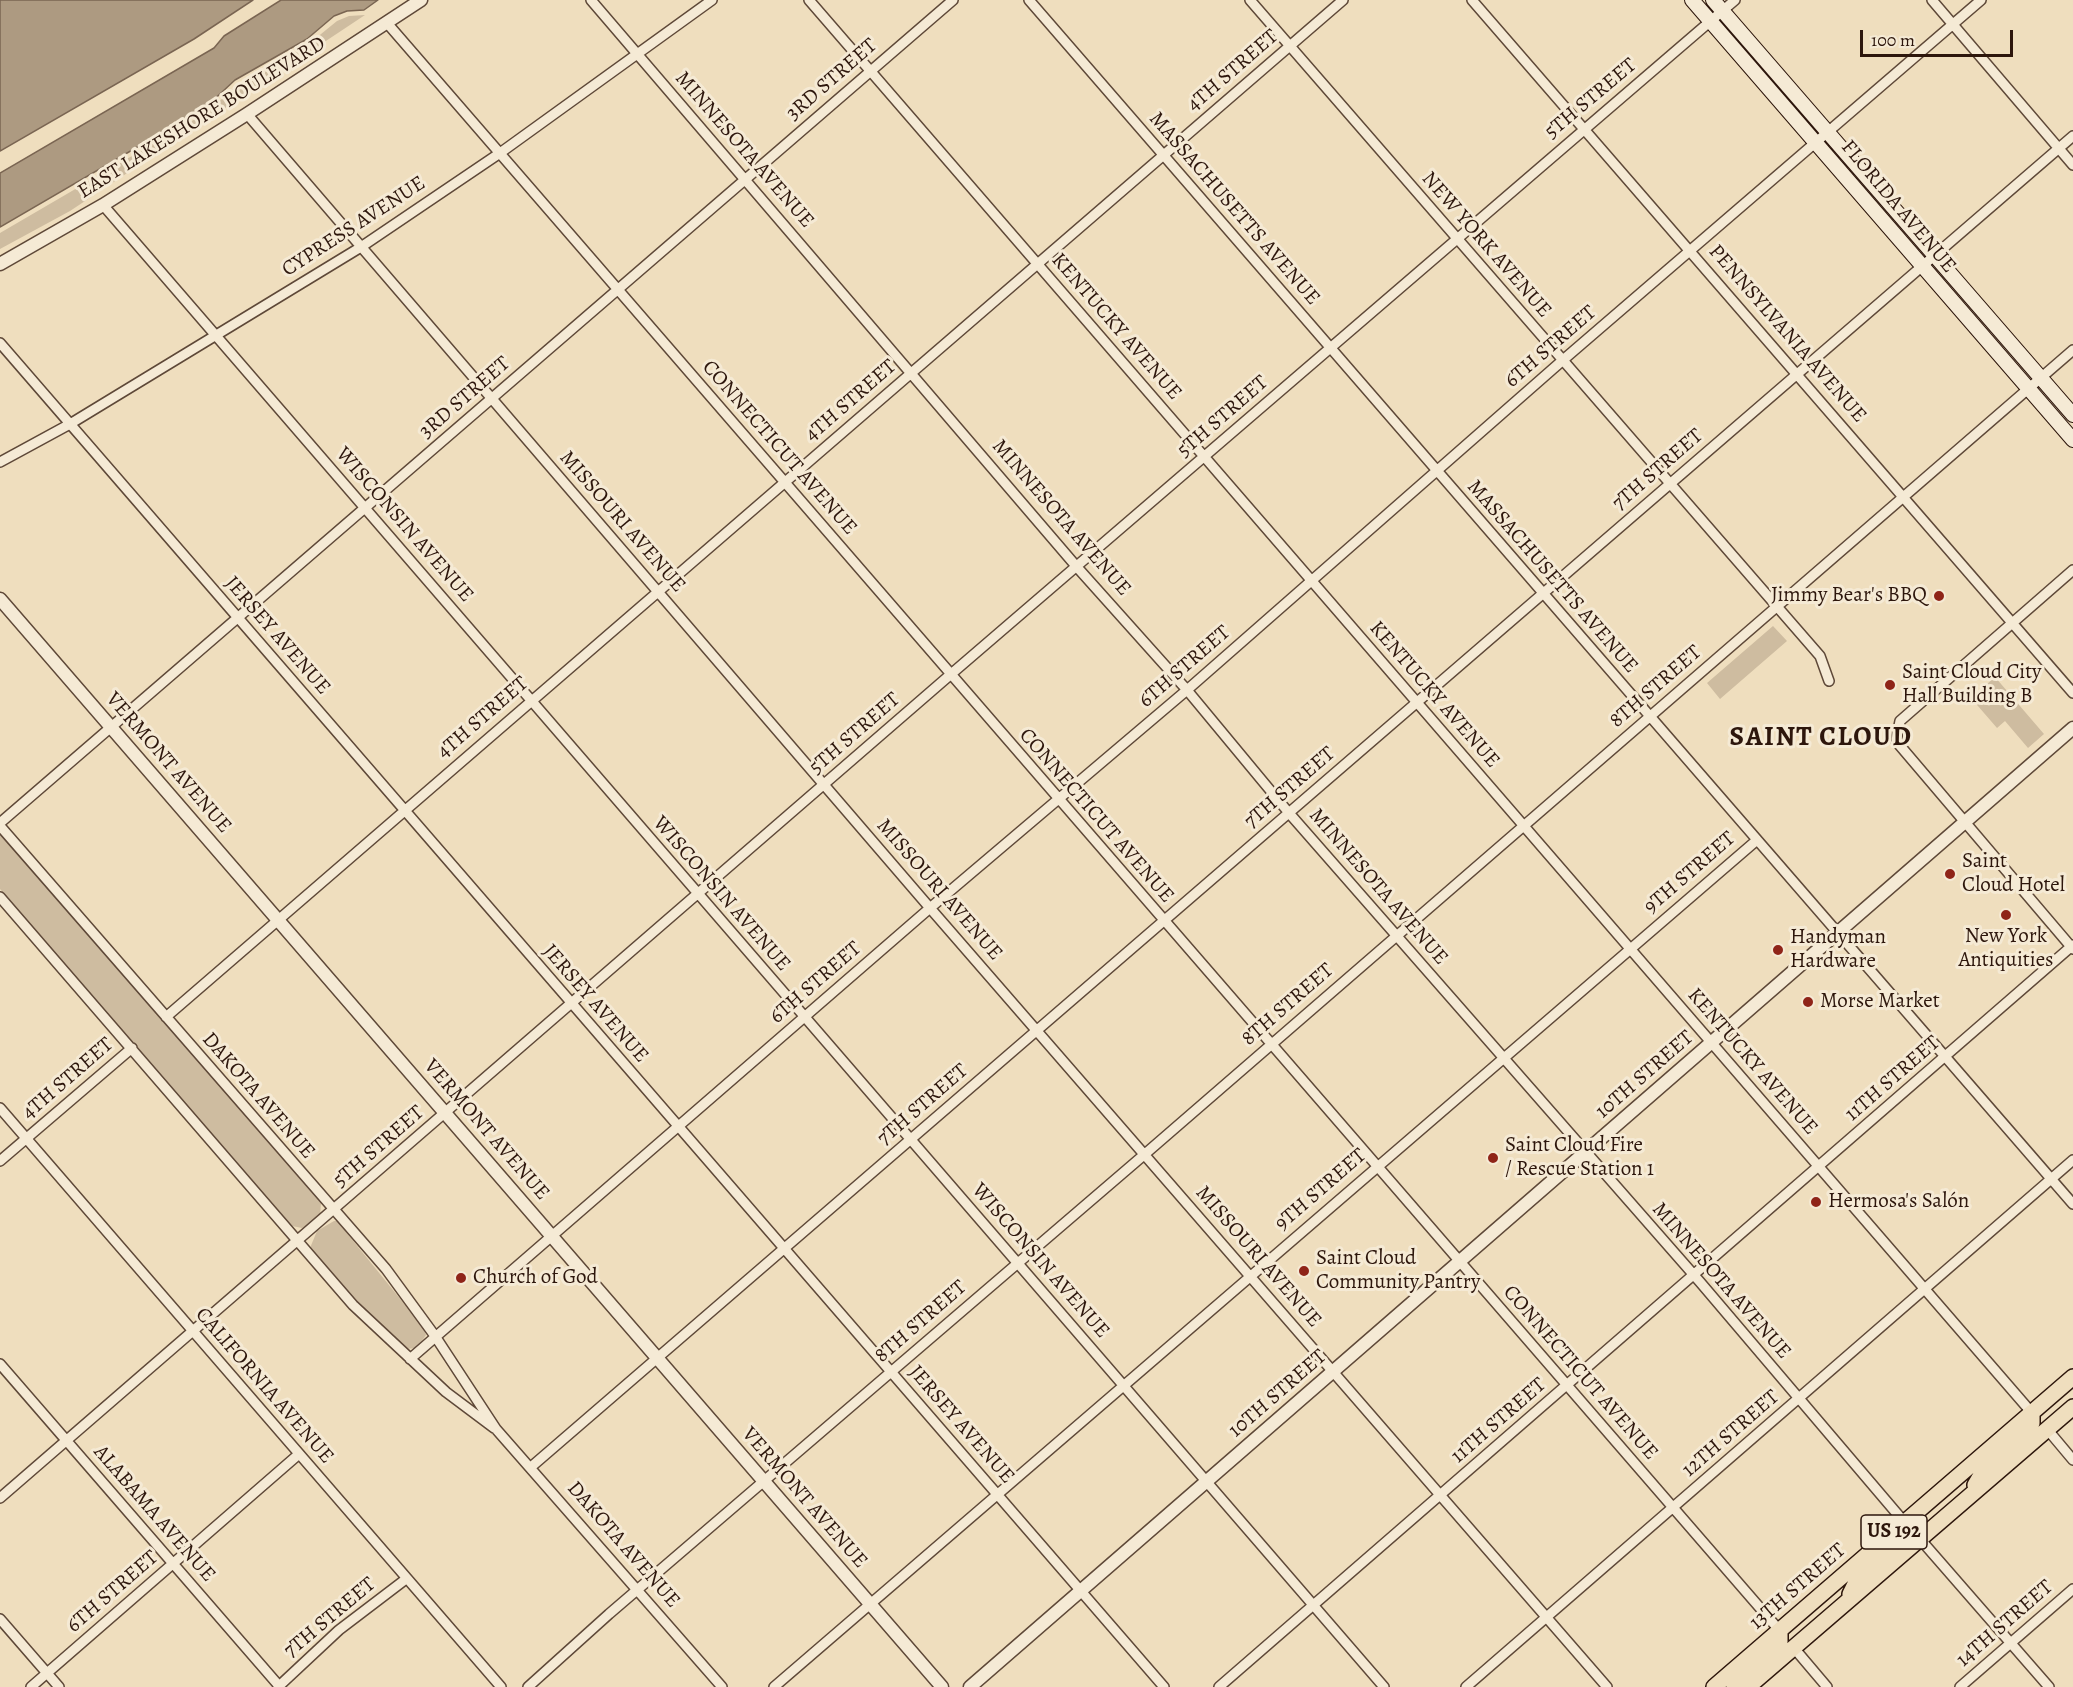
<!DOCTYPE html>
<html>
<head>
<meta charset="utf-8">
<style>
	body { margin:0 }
	#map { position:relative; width:2073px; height:1687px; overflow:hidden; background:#efdebe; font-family:Alegreya,serif }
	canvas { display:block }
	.scale { position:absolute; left:1860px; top:30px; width:153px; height:27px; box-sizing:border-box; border:3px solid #2d160c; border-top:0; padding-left:8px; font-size:18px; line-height:21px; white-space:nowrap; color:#2d160c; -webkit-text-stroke:4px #f5ead5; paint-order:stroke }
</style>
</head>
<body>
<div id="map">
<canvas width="2073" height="1687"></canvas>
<div class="scale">100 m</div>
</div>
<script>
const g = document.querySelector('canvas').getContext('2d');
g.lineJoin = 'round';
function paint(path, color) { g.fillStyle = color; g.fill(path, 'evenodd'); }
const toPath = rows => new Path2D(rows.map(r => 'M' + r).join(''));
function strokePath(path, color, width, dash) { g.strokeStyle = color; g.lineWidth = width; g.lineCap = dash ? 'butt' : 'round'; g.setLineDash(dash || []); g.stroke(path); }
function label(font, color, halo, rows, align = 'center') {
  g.font = font + ' Alegreya,serif'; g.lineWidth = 6; g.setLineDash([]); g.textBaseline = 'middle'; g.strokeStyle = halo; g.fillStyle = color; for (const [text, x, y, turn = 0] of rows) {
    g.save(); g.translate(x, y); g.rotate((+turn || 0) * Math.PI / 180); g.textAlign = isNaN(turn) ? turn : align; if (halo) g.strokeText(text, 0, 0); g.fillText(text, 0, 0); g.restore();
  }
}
paint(toPath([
	[365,15,70,211,0,249,0,233,209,111,238,84,310,43,337,21,349,16],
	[1773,626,1787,641,1720,699,1707,683],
	[1995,677,2044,734,2028,748,2005,721,1997,728,1971,698],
	[0,833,321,1203,320,1216,302,1228,292,1226,0,889],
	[334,1221,337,1221,423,1327,426,1335,417,1348,405,1349,360,1306,310,1248,317,1231]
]), '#cebca0');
const water = toPath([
	[0,0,253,0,194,39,0,151,0,0],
	[281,0,378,0,364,10,347,11,334,16,307,39,235,80,206,107,0,227,0,173,214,48,224,36,281,0]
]);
paint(water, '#ad9a81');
strokePath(water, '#7a6552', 1.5);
const minor = toPath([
	[591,0,1076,566,1187,690,1289,813,1700,1282,1905,1523],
	[809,0,2032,1413],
	[1029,0,2073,1204],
	[1250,0,1820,656,1829,681],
	[1472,0,2073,693],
	[1932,0,2073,165],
	[387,23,1780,1631],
	[247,114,930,908,1607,1687],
	[103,205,1384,1687],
	[0,343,1164,1687],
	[0,462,70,424,361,247,500,153,712,0],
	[2073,570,1900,721,1896,741,2073,949],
	[0,823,953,0],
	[0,826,386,1269,435,1336,496,1429,722,1687],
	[0,897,353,1305,446,1392,494,1428],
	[166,1017,1343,0],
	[0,1108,501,1687],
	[0,1161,132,1048],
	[410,1359,930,908,1187,690,1563,360,1981,0],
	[0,1364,280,1687],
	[2047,1429,2073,1460],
	[531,1467,2073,136],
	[0,1498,950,675,1735,0],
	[1920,1539,2049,1687],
	[0,1619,59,1687],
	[1794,1648,1827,1687],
	[31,1687,299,1454],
	[278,1687,339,1630,406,1579],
	[528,1687,609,1614,1145,1154,2073,350],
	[774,1687,1757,840],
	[1219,1687,2073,945],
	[1466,1687,2073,1160],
	[1960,1687,2073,1589]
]);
const tertiary = toPath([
	[0,264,103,205,247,114,421,0],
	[0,599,942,1687],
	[970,1687,2073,728]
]);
const secondary = toPath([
	[1692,0,2073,440],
	[1713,0,2073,415]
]);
const trunk = toPath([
	[1975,1485,1985,1468,2028,1431,2032,1423,2032,1413],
	[1850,1594,1858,1578,1906,1534,1905,1523],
	[1714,1687,2073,1377],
	[1734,1687,1773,1652,1780,1642,1780,1631],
	[1748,1687,2073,1407]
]);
strokePath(minor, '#5e4838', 12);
strokePath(tertiary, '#5e4838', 15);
strokePath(secondary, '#2d160c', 16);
strokePath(trunk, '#2d160c', 18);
strokePath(minor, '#f5ead5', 9);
strokePath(tertiary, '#f5ead5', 12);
strokePath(secondary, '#f5ead5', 14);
strokePath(trunk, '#efdebe', 15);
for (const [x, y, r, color] of [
	[1939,596,6,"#8f2418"],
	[1890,685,6,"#8f2418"],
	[1950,874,6,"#8f2418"],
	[2006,915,6,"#8f2418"],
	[1778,950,6,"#8f2418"],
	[1808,1002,6,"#8f2418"],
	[1493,1158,6,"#8f2418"],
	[1816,1202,6,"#8f2418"],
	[1304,1271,6,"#8f2418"],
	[461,1278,6,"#8f2418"]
]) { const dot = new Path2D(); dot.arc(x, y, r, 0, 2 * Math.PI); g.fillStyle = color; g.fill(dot); strokePath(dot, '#f5ead5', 2); }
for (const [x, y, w] of [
	[1894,1532,66]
]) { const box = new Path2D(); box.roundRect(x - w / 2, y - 17, w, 34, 4.5); g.fillStyle = '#f5ead5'; g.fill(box); strokePath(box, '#2d160c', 1.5); }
label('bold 20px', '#2d160c', null, [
	["US 192",1894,1532]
]);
label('21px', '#2d160c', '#f5ead5', [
	["4TH STREET",1233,71,-41],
	["3RD STREET",832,80,-41],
	["5TH STREET",1591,99,-40],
	["EAST LAKESHORE BOULEVARD",202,118,-32],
	["MINNESOTA AVENUE",744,150,49],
	["FLORIDA AVENUE",1898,207,50],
	["MASSACHUSETTS AVENUE",1234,209,49],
	["CYPRESS AVENUE",354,227,-33],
	["NEW YORK AVENUE",1486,245,49],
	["KENTUCKY AVENUE",1116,327,49],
	["PENNSYLVANIA AVENUE",1787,334,49],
	["6TH STREET",1551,347,-41],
	["3RD STREET",465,398,-41],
	["4TH STREET",851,401,-41],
	["5TH STREET",1223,417,-41],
	["CONNECTICUT AVENUE",779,448,49],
	["7TH STREET",1658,470,-41],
	["MINNESOTA AVENUE",1061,518,49],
	["MISSOURI AVENUE",622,522,49],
	["WISCONSIN AVENUE",404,525,49],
	["MASSACHUSETTS AVENUE",1552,577,49],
	["JERSEY AVENUE",277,636,49],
	["6TH STREET",1185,667,-41],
	["8TH STREET",1656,687,-41],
	["KENTUCKY AVENUE",1434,695,49],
	["4TH STREET",483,718,-41],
	["5TH STREET",855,734,-41],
	["VERMONT AVENUE",168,763,49],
	["7TH STREET",1290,788,-41],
	["CONNECTICUT AVENUE",1096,816,49],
	["9TH STREET",1690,873,-41],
	["MINNESOTA AVENUE",1378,887,49],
	["MISSOURI AVENUE",939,890,49],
	["WISCONSIN AVENUE",721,894,49],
	["6TH STREET",816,983,-41],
	["JERSEY AVENUE",595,1004,49],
	["8TH STREET",1288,1005,-41],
	["KENTUCKY AVENUE",1752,1062,49],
	["10TH STREET",1645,1075,-41],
	["4TH STREET",68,1079,-41],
	["11TH STREET",1893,1079,-41],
	["DAKOTA AVENUE",258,1096,49],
	["7TH STREET",923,1105,-41],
	["VERMONT AVENUE",486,1130,49],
	["5TH STREET",379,1147,-41],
	["9TH STREET",1321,1190,-41],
	["MISSOURI AVENUE",1258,1257,49],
	["WISCONSIN AVENUE",1040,1261,49],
	["MINNESOTA AVENUE",1721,1281,49],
	["8TH STREET",921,1322,-41],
	["CONNECTICUT AVENUE",1580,1373,49],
	["CALIFORNIA AVENUE",264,1386,49],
	["10TH STREET",1278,1394,-41],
	["11TH STREET",1499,1421,-41],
	["JERSEY AVENUE",961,1425,49],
	["12TH STREET",1731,1434,-41],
	["VERMONT AVENUE",804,1498,49],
	["ALABAMA AVENUE",154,1514,49],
	["DAKOTA AVENUE",623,1545,49],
	["13TH STREET",1798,1587,-41],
	["6TH STREET",113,1592,-41],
	["7TH STREET",330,1618,-40],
	["14TH STREET",2005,1624,-41]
]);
label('21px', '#2d160c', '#f5ead5', [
	["Jimmy Bear's BBQ",1927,596,"right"],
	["Saint Cloud City",1902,673],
	["Hall Building B",1902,697],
	["Saint",1962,862],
	["Cloud Hotel",1962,886],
	["New York",2006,937,"center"],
	["Antiquities",2006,961,"center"],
	["Handyman",1790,938],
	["Hardware",1790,962],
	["Morse Market",1820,1002],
	["Saint Cloud Fire",1505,1146],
	["/ Rescue Station 1",1505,1170],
	["Hermosa's Salón",1828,1202],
	["Saint Cloud",1316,1259],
	["Community Pantry",1316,1283],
	["Church of God",473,1278]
], 'left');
g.letterSpacing = '1.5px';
label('bold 27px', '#2d160c', '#f5ead5', [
	["SAINT CLOUD",1821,738]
]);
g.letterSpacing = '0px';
</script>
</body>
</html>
